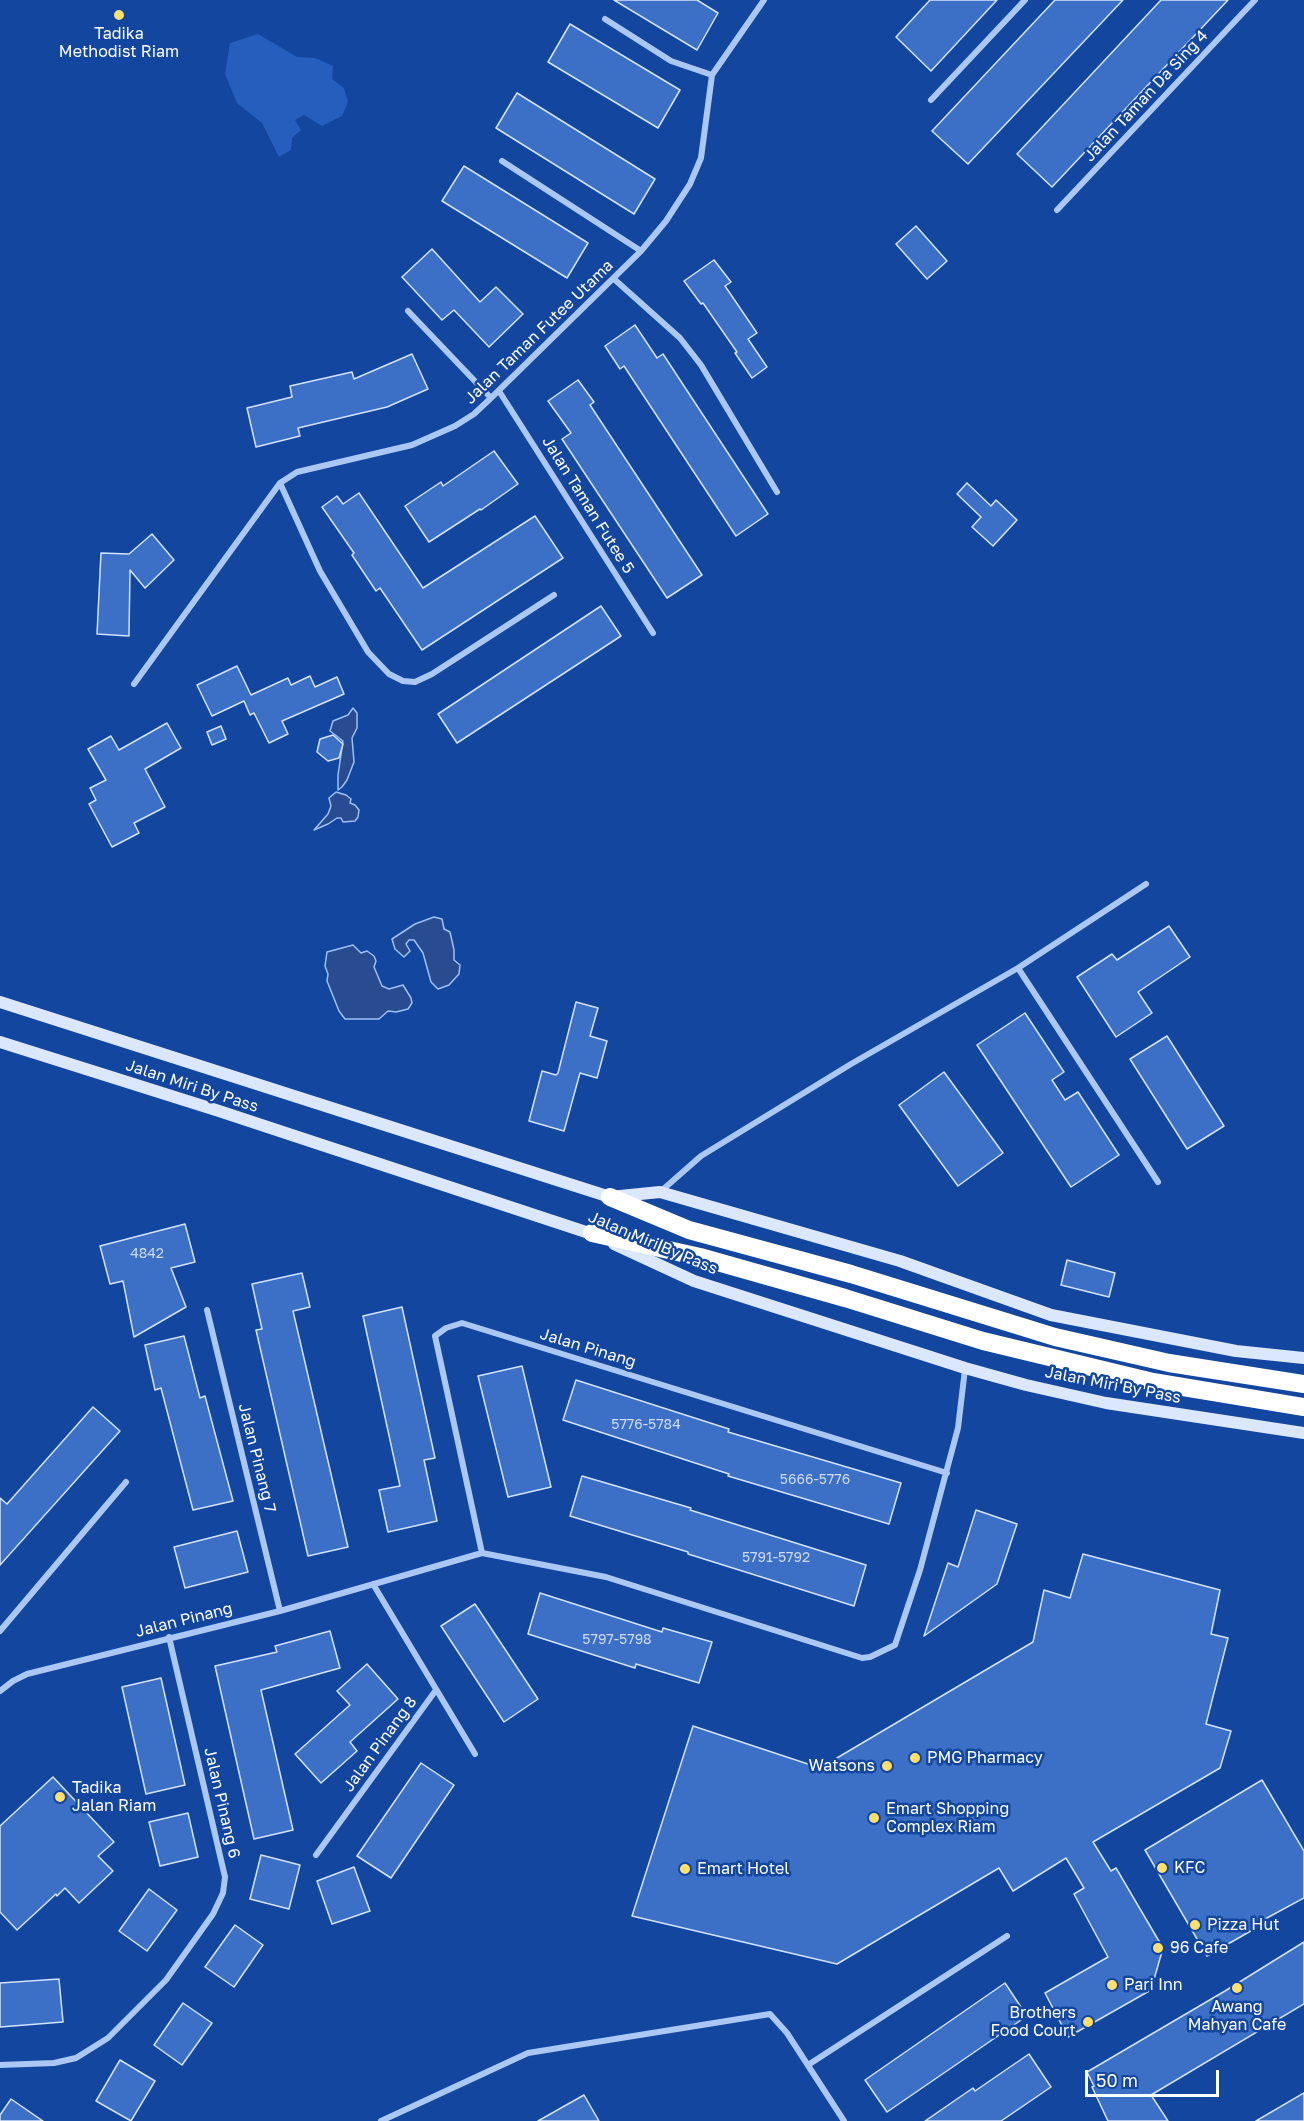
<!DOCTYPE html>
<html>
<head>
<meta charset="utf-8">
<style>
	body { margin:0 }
	#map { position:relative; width:1304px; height:2121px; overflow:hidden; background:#13469f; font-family:"Golos Text",sans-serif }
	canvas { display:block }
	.scale { position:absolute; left:1085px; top:2070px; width:134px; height:27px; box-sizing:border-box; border:3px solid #fff; border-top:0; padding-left:8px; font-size:18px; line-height:21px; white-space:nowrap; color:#fff; -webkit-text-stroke:4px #13469f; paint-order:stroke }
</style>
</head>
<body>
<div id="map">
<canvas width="1304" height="2121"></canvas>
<div class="scale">50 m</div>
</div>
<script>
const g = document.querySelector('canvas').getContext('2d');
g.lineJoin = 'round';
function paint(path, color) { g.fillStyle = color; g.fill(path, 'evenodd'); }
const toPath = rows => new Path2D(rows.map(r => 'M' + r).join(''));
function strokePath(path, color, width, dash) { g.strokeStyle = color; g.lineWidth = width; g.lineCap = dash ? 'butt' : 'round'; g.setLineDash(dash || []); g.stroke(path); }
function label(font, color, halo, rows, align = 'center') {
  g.font = font + ' "Golos Text",sans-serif'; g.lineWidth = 5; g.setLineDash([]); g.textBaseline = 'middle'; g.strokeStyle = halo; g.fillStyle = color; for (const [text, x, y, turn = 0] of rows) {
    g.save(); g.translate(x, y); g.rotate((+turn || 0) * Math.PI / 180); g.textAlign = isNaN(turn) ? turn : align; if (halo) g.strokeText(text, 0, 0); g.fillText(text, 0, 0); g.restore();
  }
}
paint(toPath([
	[258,34,297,57,315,58,333,66,332,79,344,88,348,102,342,116,322,126,304,115,295,120,301,130,292,138,291,150,279,157,262,123,237,103,225,74,230,43]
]), '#265ebd');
const water = toPath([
	[353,708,357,713,357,728,352,738,354,762,347,780,342,787,338,790,338,775,343,741,330,731,333,721,348,715,353,708],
	[336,792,346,795,351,799,350,803,355,805,359,810,358,817,355,821,343,822,341,818,337,818,328,824,314,830,328,814,331,806,329,798,336,792],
	[434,917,442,919,444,929,450,932,454,950,454,960,460,965,459,974,449,985,438,989,431,982,423,953,414,940,409,940,406,944,410,951,404,957,395,949,392,939,415,924,434,917],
	[353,945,361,953,367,951,374,956,376,961,374,967,382,986,389,989,403,985,411,998,412,1003,408,1009,396,1012,388,1011,379,1019,345,1019,339,1011,327,981,328,974,325,966,327,952,353,945]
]);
paint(water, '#284c8f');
strokePath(water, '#9dc0f7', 1.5);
const building = toPath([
	[614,0,697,0,718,13,697,50,614,0],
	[930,0,997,0,931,71,896,37,930,0],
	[1055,0,1123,0,968,164,932,131,1055,0],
	[1161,0,1228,0,1052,187,1017,154,1161,0],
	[570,24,680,90,658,128,548,62,570,24],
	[517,93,655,179,634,214,496,128,517,93],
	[464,166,588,243,567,278,442,201,464,166],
	[916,226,947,261,927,279,896,244,916,226],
	[432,249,480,302,496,287,523,314,489,347,454,310,442,320,402,277,432,249],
	[714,260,731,282,725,286,757,333,748,339,767,367,752,378,735,353,737,352,703,303,701,304,684,281,714,260],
	[635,325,657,358,663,354,768,514,736,536,624,366,620,369,605,346,635,325],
	[412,354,428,389,387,407,298,428,300,436,256,447,247,408,292,397,290,386,352,372,354,379,412,354],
	[578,380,594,402,590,405,702,575,667,598,562,439,571,433,548,401,578,380],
	[494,451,518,484,481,510,480,509,429,542,405,506,441,482,443,486,494,451],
	[967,483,991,506,996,500,1017,520,993,546,972,527,981,517,957,494,967,483],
	[359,493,423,588,535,516,563,558,422,650,380,588,376,591,352,555,354,553,322,507,337,496,343,504,359,493],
	[152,534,174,560,145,588,130,570,129,636,97,634,101,553,129,554,152,534],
	[601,606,621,636,457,743,438,714,601,606],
	[237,666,251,695,288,678,291,685,310,676,315,687,337,677,344,694,282,721,288,734,269,743,254,713,250,715,244,701,212,716,197,685,237,666],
	[167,723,181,748,145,769,165,807,134,823,139,833,112,847,89,804,96,800,90,788,106,780,88,749,111,736,119,750,167,723],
	[221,726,226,739,212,745,207,732,221,726],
	[333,735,343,744,339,758,328,761,317,752,320,739,333,735],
	[1169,926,1190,957,1138,992,1152,1013,1116,1037,1077,977,1112,954,1117,960,1169,926],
	[576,1002,598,1008,590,1036,607,1041,597,1078,580,1073,564,1131,529,1121,542,1071,556,1075,558,1073,576,1002],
	[1025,1013,1064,1072,1052,1080,1065,1100,1078,1092,1119,1155,1071,1187,977,1045,1025,1013],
	[1167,1036,1224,1126,1187,1149,1130,1059,1167,1036],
	[944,1072,1003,1153,958,1186,899,1105,944,1072],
	[185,1224,195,1262,171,1268,186,1307,134,1337,123,1281,110,1284,100,1246,185,1224],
	[1067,1260,1115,1273,1109,1297,1061,1285,1067,1260],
	[302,1273,310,1307,293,1311,348,1547,308,1556,256,1330,262,1329,252,1284,302,1273],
	[402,1307,435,1458,424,1460,437,1521,388,1532,379,1490,400,1486,363,1316,402,1307],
	[184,1336,200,1398,205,1396,233,1501,193,1510,161,1388,155,1390,145,1345,184,1336],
	[522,1366,551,1487,508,1497,478,1376,522,1366],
	[576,1380,729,1429,728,1432,901,1483,889,1524,728,1476,729,1474,563,1420,576,1380],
	[93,1407,120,1431,0,1565,0,1498,7,1504,93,1407],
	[582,1476,691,1508,690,1510,866,1565,854,1606,688,1554,688,1552,570,1516,582,1476],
	[976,1510,1017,1524,997,1584,924,1636,948,1563,958,1567,976,1510],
	[237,1531,248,1572,185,1588,174,1547,237,1531],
	[1083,1554,1220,1590,1211,1634,1228,1638,1206,1724,1231,1731,1220,1768,1093,1842,1111,1871,1116,1868,1163,1948,1151,1990,1068,2037,1045,1993,1108,1957,1074,1894,1084,1888,1066,1858,1013,1891,999,1868,837,1964,632,1916,693,1726,820,1768,1033,1642,1044,1590,1070,1598,1083,1554],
	[540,1593,662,1632,663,1628,712,1642,699,1683,636,1664,635,1668,528,1634,540,1593],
	[475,1604,538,1699,504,1722,441,1626,475,1604],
	[330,1631,340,1668,261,1690,293,1830,254,1839,215,1666,277,1652,275,1646,330,1631],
	[367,1664,398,1699,350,1742,357,1751,321,1783,295,1754,350,1705,337,1691,367,1664],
	[161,1678,185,1785,146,1794,122,1687,161,1678],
	[421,1763,454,1785,391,1878,357,1856,421,1763],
	[53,1777,114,1842,98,1856,113,1871,79,1903,65,1888,57,1896,56,1894,17,1930,0,1912,0,1826,53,1777],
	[1262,1780,1304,1851,1304,1898,1254,1925,1256,1928,1207,1956,1145,1850,1262,1780],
	[188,1813,198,1857,160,1866,149,1822,188,1813],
	[261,1855,300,1865,289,1909,250,1899,261,1855],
	[354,1867,370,1911,332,1924,317,1881,354,1867],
	[149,1889,177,1910,147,1951,119,1931,149,1889],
	[235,1925,263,1945,234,1987,205,1967,235,1925],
	[1304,1942,1304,2004,1151,2095,1168,2121,1108,2121,1092,2087,1094,2086,1087,2072,1225,1991,1304,1942],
	[59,1979,63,2022,0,2027,0,1983,59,1979],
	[1005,1983,1027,2016,887,2112,865,2080,1005,1983],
	[183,2003,212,2023,182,2065,154,2045,183,2003],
	[1029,2054,1051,2087,1001,2121,925,2121,973,2088,975,2091,1029,2054],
	[120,2060,155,2081,131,2121,96,2101,120,2060],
	[1304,2093,1304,2121,1256,2121,1304,2093],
	[584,2095,599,2121,538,2121,584,2095],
	[11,2099,43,2121,0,2121,0,2115,11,2099]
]);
paint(building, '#3c6fc6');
strokePath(building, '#d4e3fd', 1.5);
strokePath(toPath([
	[605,19,671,61,712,75],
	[931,100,1025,0],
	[502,161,641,251],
	[1057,210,1255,0],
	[614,279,680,338,701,365,777,492],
	[408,311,491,398],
	[499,391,653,633],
	[280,483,320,571,368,652,389,674,403,681,415,682,432,674,554,595],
	[134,684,280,483,297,472,412,445,455,426,474,414,491,398,641,251,666,221,690,184,701,158,712,75,764,0],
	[1018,968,1158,1182],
	[660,1192,701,1156,851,1064,1018,968,1146,884],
	[207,1310,280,1611],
	[482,1553,435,1336,446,1328,462,1323,947,1473],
	[373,1584,475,1754],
	[0,1631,126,1482],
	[0,1691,13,1681,27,1674,280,1611,482,1553,606,1577,862,1658,870,1657,895,1645,920,1570,958,1428,965,1369],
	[316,1855,436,1690],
	[0,2065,54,2063,76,2058,108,2038,166,1980,213,1914,223,1893,225,1877,169,1637],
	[808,2065,1007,1936],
	[381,2121,528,2053,770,2014,787,2033,844,2121]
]), '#abc7f4', 6);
strokePath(toPath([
	[0,1002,610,1197,660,1192,900,1261,1051,1315,1236,1351,1304,1358],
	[0,1042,219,1111,598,1236],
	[614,1244,694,1281,965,1368,1026,1385,1106,1403,1304,1433]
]), '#dbe7fd', 12);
strokePath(toPath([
	[610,1197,689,1230,851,1274,1055,1337,1169,1363,1304,1384],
	[592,1233,700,1257,845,1298,983,1341,1153,1382,1304,1407]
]), '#fff', 18);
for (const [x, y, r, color] of [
	[119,15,6,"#ffe06e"],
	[915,1758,6,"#ffe06e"],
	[887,1766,6,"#ffe06e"],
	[60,1797,6,"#ffe06e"],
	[874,1818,6,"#ffe06e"],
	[1162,1868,6,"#ffe06e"],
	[685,1869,6,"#ffe06e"],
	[1195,1925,6,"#ffe06e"],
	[1158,1948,6,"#ffe06e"],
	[1112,1985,6,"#ffe06e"],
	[1237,1988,6,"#ffe06e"],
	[1088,2022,6,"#ffe06e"]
]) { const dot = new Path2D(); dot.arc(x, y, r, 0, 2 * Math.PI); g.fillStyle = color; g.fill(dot); strokePath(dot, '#13469f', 2); }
label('14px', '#cedbf1', null, [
	["4842",147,1254],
	["5776-5784",646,1425],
	["5666-5776",815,1480],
	["5791-5792",776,1558],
	["5797-5798",617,1640]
]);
label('16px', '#fff', '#13469f', [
	["Tadika",119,34,"center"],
	["Methodist Riam",119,52,"center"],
	["PMG Pharmacy",927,1758],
	["Watsons",875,1766,"right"],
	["Tadika",72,1788],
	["Jalan Riam",72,1806],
	["Emart Shopping",886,1809],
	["Complex Riam",886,1827],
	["KFC",1174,1868],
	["Emart Hotel",697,1869],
	["Pizza Hut",1207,1925],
	["96 Cafe",1170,1948],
	["Pari Inn",1124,1985],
	["Awang",1237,2007,"center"],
	["Mahyan Cafe",1237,2025,"center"],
	["Brothers",1076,2013,"right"],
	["Food Court",1076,2031,"right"]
], 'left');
label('16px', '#fff', '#13469f', [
	["Jalan Taman Da Sing 4",1146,96,-47],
	["Jalan Taman Futee Utama",539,332,-44],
	["Jalan Taman Futee 5",588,505,58],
	["Jalan Miri By Pass",192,1086,18],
	["Jalan Miri By Pass",653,1243,23],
	["Jalan Pinang",588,1348,17],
	["Jalan Miri By Pass",1113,1385,11],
	["Jalan Pinang 7",257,1458,76],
	["Jalan Pinang",184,1620,-14],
	["Jalan Pinang 8",380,1744,-54],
	["Jalan Pinang 6",222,1803,77]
]);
</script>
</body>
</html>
